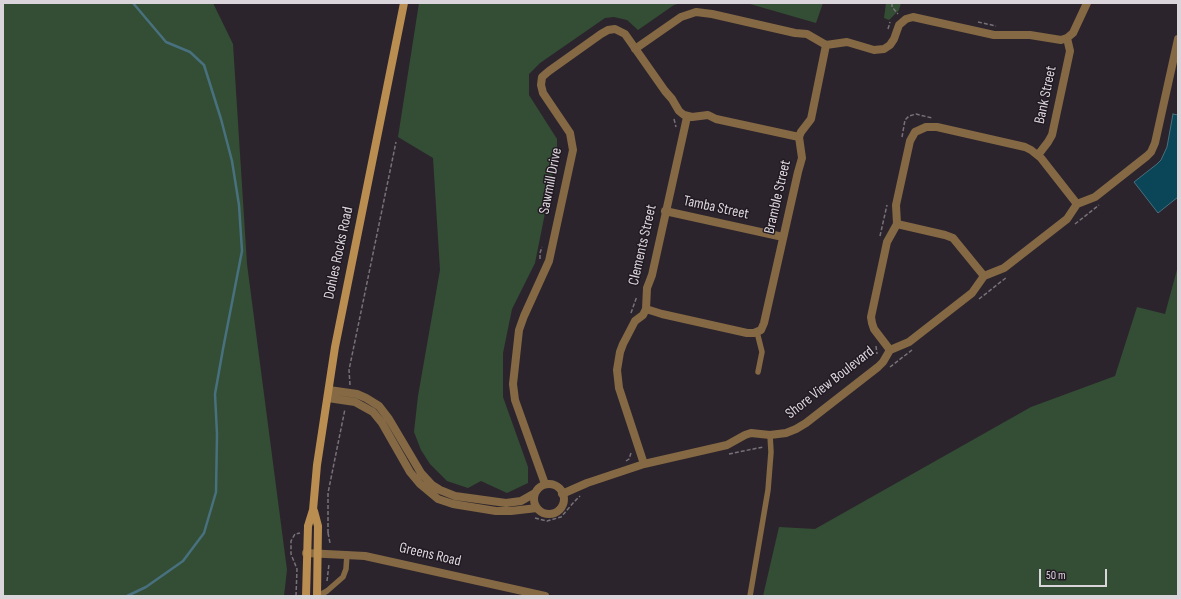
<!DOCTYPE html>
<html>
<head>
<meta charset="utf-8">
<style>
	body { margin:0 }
	#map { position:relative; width:1181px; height:599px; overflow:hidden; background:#2c242d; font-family:"Sofia Sans Condensed",sans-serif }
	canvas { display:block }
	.frame { position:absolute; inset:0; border:4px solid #dad5db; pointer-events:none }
	.scale { position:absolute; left:1039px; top:569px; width:68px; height:18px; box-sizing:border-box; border:2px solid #dad5db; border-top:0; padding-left:5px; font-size:12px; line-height:14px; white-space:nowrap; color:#dad5db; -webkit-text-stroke:3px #221a23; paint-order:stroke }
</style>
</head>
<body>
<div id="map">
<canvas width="1181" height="599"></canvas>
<div class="frame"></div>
<div class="scale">50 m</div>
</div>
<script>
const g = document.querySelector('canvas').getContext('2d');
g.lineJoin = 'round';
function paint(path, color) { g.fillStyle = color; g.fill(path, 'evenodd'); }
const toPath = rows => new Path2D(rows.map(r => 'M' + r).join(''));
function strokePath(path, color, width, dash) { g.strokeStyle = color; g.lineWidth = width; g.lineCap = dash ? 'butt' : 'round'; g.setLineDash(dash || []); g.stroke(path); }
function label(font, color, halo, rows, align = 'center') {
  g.font = font + ' "Sofia Sans Condensed",sans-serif'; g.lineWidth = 3; g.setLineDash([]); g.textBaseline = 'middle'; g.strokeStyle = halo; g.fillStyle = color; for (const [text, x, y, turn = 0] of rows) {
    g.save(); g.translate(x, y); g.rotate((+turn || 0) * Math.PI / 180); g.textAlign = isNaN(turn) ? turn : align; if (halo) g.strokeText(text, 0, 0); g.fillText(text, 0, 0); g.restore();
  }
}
paint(toPath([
	[3,3,213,3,233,44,247,264,287,570,284,596,3,596],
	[419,3,681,3,674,5,638,30,627,20,614,17,605,18,540,63,529,74,529,95,557,139,557,153,535,263,512,309,503,353,503,397,528,467,528,483,507,493,481,481,468,488,447,481,430,464,421,450,414,432,418,396,440,270,433,158,398,137],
	[741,3,823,3,816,23,750,4],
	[886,3,901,3,899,10,889,20,884,18],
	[1178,266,1178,596,763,596,779,527,815,529,1031,407,1115,376,1137,307,1165,314]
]), '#334e34');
const water = toPath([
	[1173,114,1178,115,1178,197,1158,213,1134,182,1157,164,1161,160,1167,147,1173,114]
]);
paint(water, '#0a4558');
strokePath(water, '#48707f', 1);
strokePath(toPath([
	[127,596,146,587,183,561,204,533,216,492,217,434,215,394,223,349,242,251,239,205,232,161,221,119,204,65,190,52,166,42,133,3]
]), '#48707f', 2.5);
strokePath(toPath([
	[892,3,892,7,898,14],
	[978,22,996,26],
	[888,29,890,22],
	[674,119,676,127],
	[902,137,905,120,909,116,916,114,932,118],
	[1075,224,1099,205],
	[880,236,887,205],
	[540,259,540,253,542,247],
	[979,299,1007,277],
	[631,313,637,296],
	[876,346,877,354],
	[890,367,912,350],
	[350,385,349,370,396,142],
	[729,454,763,447],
	[626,461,629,459,631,453],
	[535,518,547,521,561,517,574,502,580,496],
	[328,533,328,493,345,409],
	[328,533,330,543],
	[327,581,329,564],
	[296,596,297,569,291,554,291,541,295,534,300,533]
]), '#777178', 1.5, [4, 2]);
strokePath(toPath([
	[757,332,762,352,758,372],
	[318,596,327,591,343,577,346,569,347,554],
	[750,596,768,490,771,452,770,435]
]), '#846944', 5.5);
strokePath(toPath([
	[635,49,681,17,696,12,712,14,795,33,807,34,826,45,847,42,874,50,884,49,890,45,894,39,899,25,906,19,913,17,994,35,1030,35,1061,40,1067,38,1073,33,1087,3],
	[1038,155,1048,142,1052,135,1070,51,1067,38],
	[665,211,783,237],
	[897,224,945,235,953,238,984,276],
	[646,309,662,314,747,333,754,333,761,330,764,323,798,172,802,158,799,137,801,132,811,119,826,45],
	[890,350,874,329,872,323,871,317,887,242,897,224,896,205,910,141,915,132,926,127,937,127,1025,147,1031,150,1041,158,1077,204],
	[329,390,357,394,366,398,379,406,389,419,421,473,432,485,440,490,455,496,506,503,521,501,535,493],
	[328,398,355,402,373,412,382,423,410,472,420,484,438,499,453,504,496,511,511,511,537,508],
	[644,464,619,388,617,370,620,352,623,344,635,321,643,315,646,309,647,288,652,275,687,117],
	[545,484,515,400,513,384,519,330,524,316,549,261,573,150,570,133,543,93,541,85,542,77,549,71,601,34,608,30,615,29,625,34,665,91,672,99,679,111,684,115,692,117,708,115,716,119,799,137],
	'534 499a15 15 0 1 1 30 0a15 15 0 1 1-30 0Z',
	[562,494,587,483,644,464,727,445,745,435,751,433,770,435,786,433,796,429,806,423,878,367,883,362,890,350,909,342,972,293,984,276,1004,268,1067,219,1077,204,1095,197,1147,156,1151,152,1155,143,1178,39],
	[306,553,365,556,545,596]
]), '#846944', 8);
strokePath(toPath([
	[314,511,318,526,317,596],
	[306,596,308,526,313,510,317,465,335,347,404,3]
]), '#ba8e51', 8);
label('15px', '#dad5db', '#221a23', [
	["Bank Street",1046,95,-78],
	["Sawmill Drive",551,181,-79],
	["Bramble Street",778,197,-77],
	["Tamba Street",716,208,12],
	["Clements Street",643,245,-77],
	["Dohles Rocks Road",339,253,-78],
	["Shore View Boulevard",830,383,-38],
	["Greens Road",430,555,13]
]);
</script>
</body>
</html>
